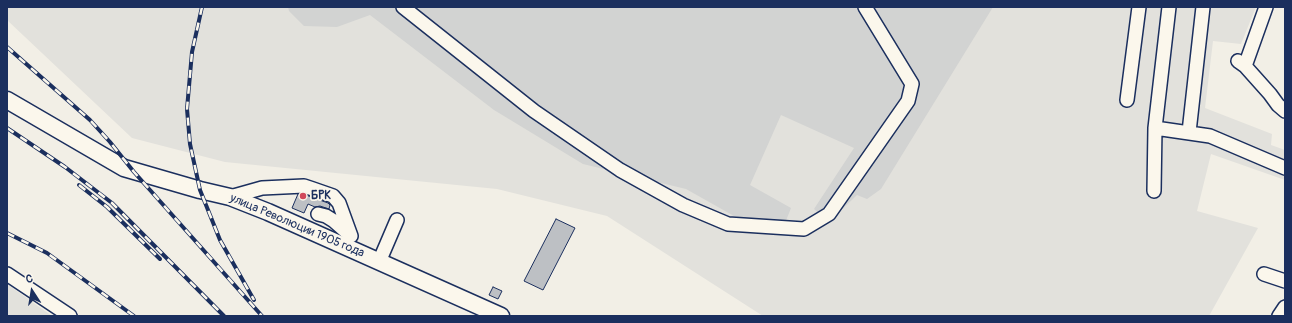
<!DOCTYPE html>
<html>
<head>
<meta charset="utf-8">
<style>
	body { margin:0 }
	#map { position:relative; width:1292px; height:323px; overflow:hidden; background:#f2efe6; font-family:Pangolin,sans-serif }
	canvas { display:block }
	.frame { position:absolute; inset:0; border:8px solid #1b2f5e; pointer-events:none }
	.north { position:absolute; left:12px; top:271px; width:40px; height:40px; -webkit-text-stroke:3px #fbf7ec; paint-order:stroke; rotate:348deg; font-size:11px; font-weight:700; line-height:16px; text-align:center; color:#1b2f5e }
	.north::after { content:''; display:block; margin:auto; width:14px; height:18px; background:#1b2f5e; clip-path:polygon(50% 0,100% 100%,50% 72%,0 100%) }
</style>
</head>
<body>
<div id="map">
<canvas width="1292" height="323"></canvas>
<div class="frame"></div>
<div class="north">С</div>
</div>
<script>
const g = document.querySelector('canvas').getContext('2d');
g.lineJoin = 'round';
function paint(path, color) { g.fillStyle = color; g.fill(path, 'evenodd'); }
const toPath = rows => new Path2D(rows.map(r => 'M' + r).join(''));
function strokePath(path, color, width, dash) { g.strokeStyle = color; g.lineWidth = width; g.lineCap = dash ? 'butt' : 'round'; g.setLineDash(dash || []); g.stroke(path); }
function label(font, color, halo, rows, align = 'center') {
  g.font = font + ' Pangolin,sans-serif'; g.lineWidth = 3.5; g.setLineDash([]); g.textBaseline = 'middle'; g.strokeStyle = halo; g.fillStyle = color; for (const [text, x, y, turn = 0] of rows) {
    g.save(); g.translate(x, y); g.rotate((+turn || 0) * Math.PI / 180); g.textAlign = isNaN(turn) ? turn : align; if (halo) g.strokeText(text, 0, 0); g.fillText(text, 0, 0); g.restore();
  }
}
paint(toPath([
	[7,7,1256,7,1241,44,1213,41,1205,108,1272,134,1271,145,1285,150,1285,180,1211,154,1197,211,1258,228,1209,316,763,316,607,216,497,189,225,162,132,138,7,20],
	[7,284,52,316,7,316]
]), '#e2e1dc');
paint(toPath([
	[288,7,993,7,881,189,867,199,857,195,829,222,814,209,854,148,781,115,750,185,791,208,783,228,734,216,686,189,583,164,494,110,370,15,337,27,304,26,289,11]
]), '#d2d3d2');
const building = toPath([
	[298,194,303,194,328,203,330,205,329,209,320,206,315,207,308,204,304,213,292,208,298,194],
	[556,219,575,228,543,290,524,281,556,219],
	[493,287,502,291,498,299,489,295,493,287]
]);
paint(building, '#bdc0c4');
strokePath(building, '#1b2f5e', 1);
const minor = toPath([
	[403,7,534,111,620,170,683,205,728,224,804,229,829,214,908,101,912,84,865,7],
	[1238,61,1245,66,1270,94,1278,105,1285,111],
	[1245,66,1266,7],
	[1127,100,1139,7],
	[1155,128,1210,136,1285,168],
	[1189,132,1203,7],
	[1154,191,1155,128,1169,7],
	[230,197,262,188,304,186,313,189,333,196,339,203,351,236],
	[318,214,326,216,334,221,350,235],
	[379,262,397,220],
	[7,274,70,316],
	[1264,274,1285,281],
	[1279,316,1285,307]
]);
const major = toPath([
	[7,100,124,168,200,190,230,197,268,212,501,316]
]);
strokePath(minor, '#1b2f5e', 16);
strokePath(major, '#1b2f5e', 19);
strokePath(minor, '#fbf7ec', 13);
strokePath(major, '#fbf7ec', 16);
const rail = toPath([
	[202,7,192,52,187,109,190,144,200,190,220,240,254,300],
	[7,47,90,120,110,142,134,172,262,316],
	[7,128,65,167,112,203,224,316],
	[79,185,107,207,160,259],
	[7,233,47,253,134,316]
]);
strokePath(rail, '#1b2f5e', 4);
strokePath(rail, '#fbf7ec', 2.5, [8]);
for (const [x, y, r, color] of [
	[303,196,4,"#d1495b"]
]) { const dot = new Path2D(); dot.arc(x, y, r, 0, 2 * Math.PI); g.fillStyle = color; g.fill(dot); strokePath(dot, '#fbf7ec', 1.5); }
label('bold 12px', '#1b2f5e', '#fbf7ec', [
	["БРК",311,196]
], 'left');
label('12px', '#1b2f5e', '#fbf7ec', [
	["улица Революции 1905 года",297,226,23]
]);
</script>
</body>
</html>
